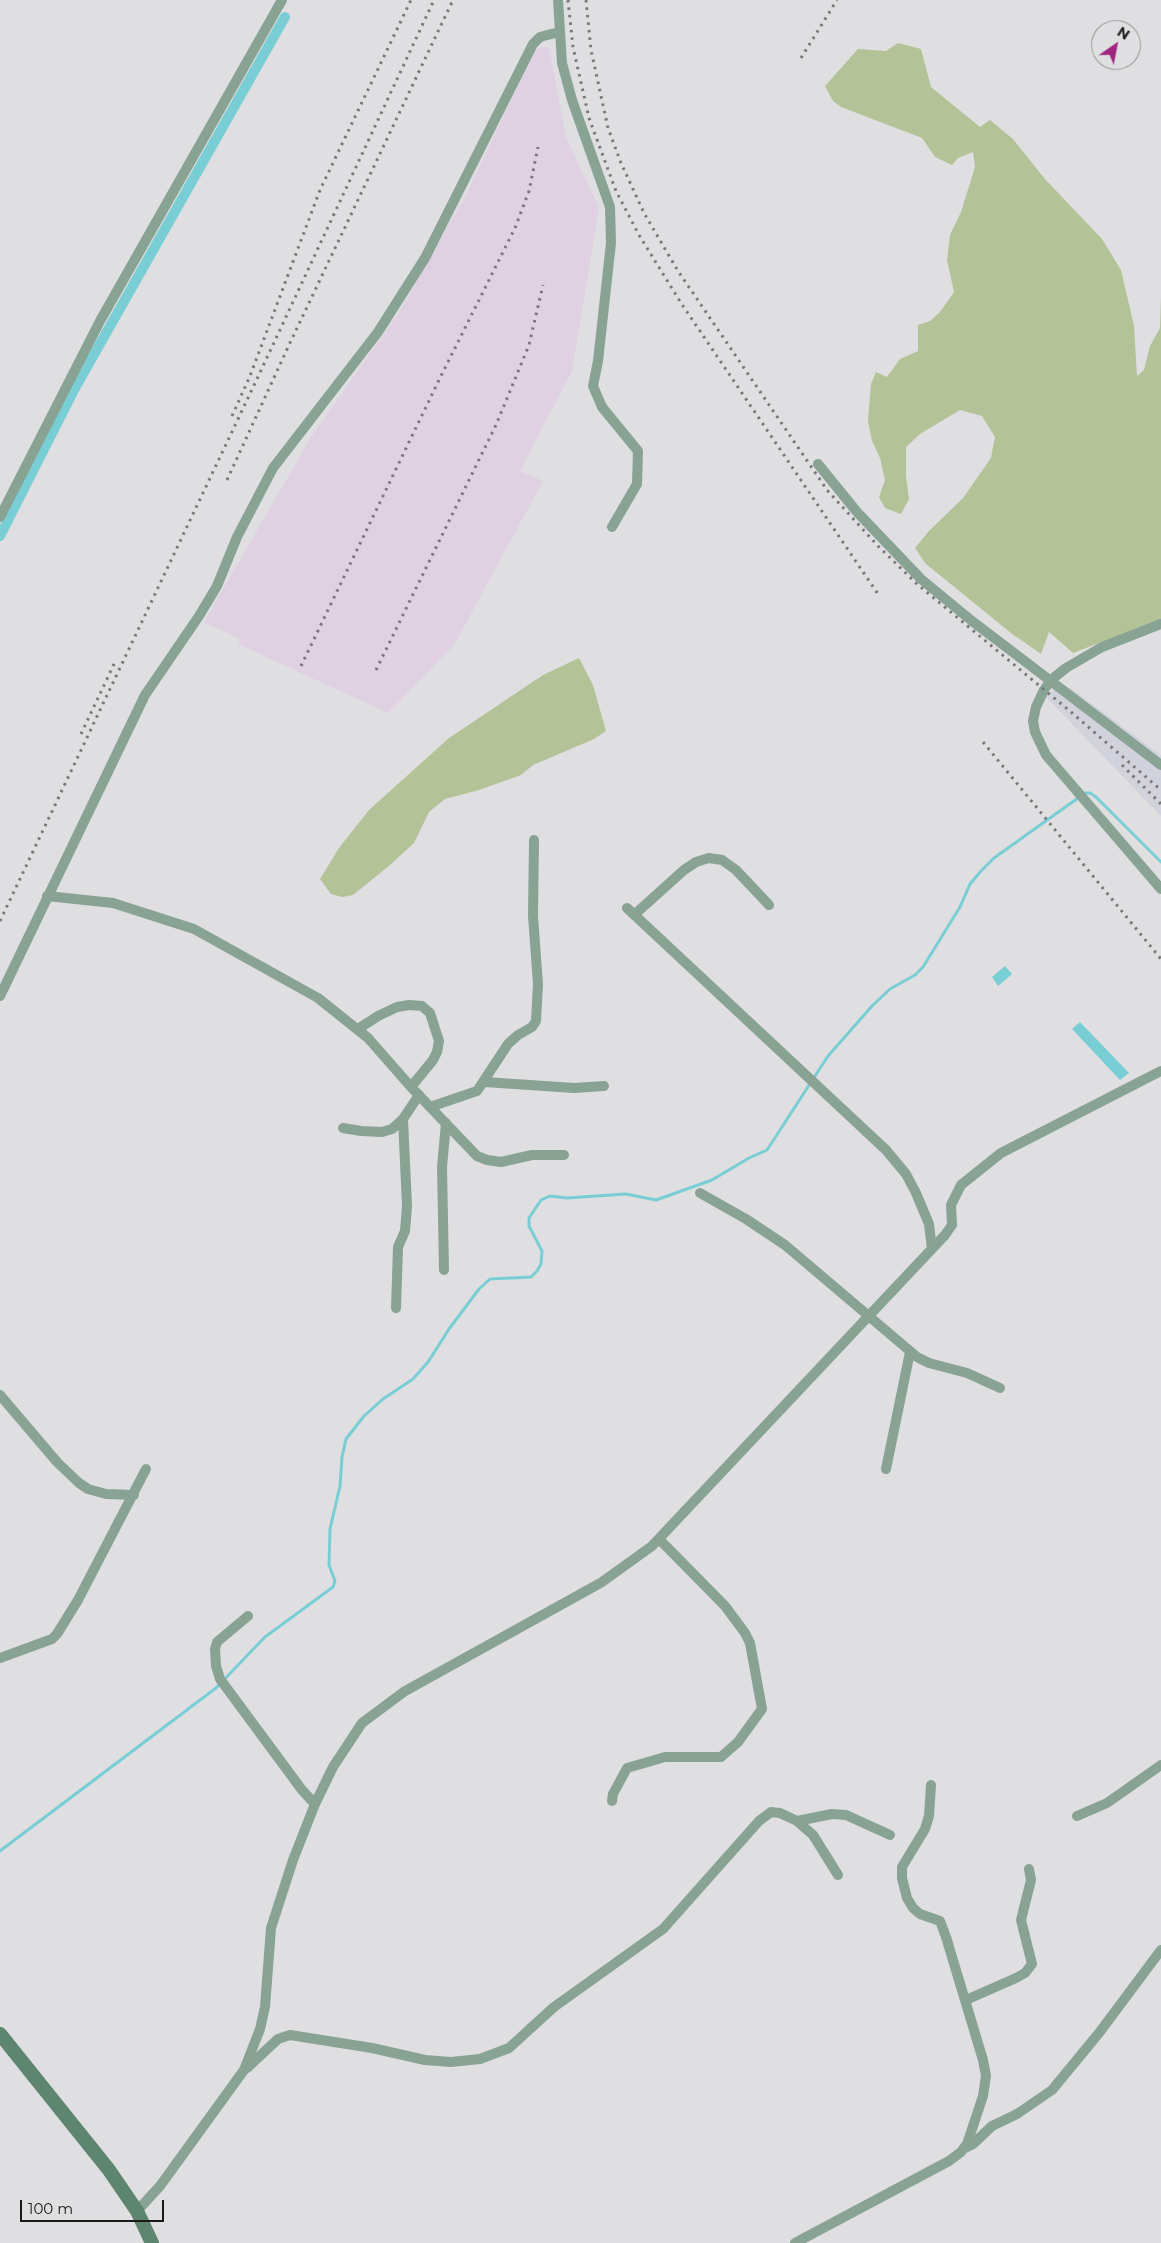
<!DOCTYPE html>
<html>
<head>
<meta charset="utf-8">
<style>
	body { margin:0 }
	#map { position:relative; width:1161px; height:2243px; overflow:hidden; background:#dfdfe1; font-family:Montserrat,sans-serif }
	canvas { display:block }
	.north { position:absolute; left:1091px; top:20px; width:50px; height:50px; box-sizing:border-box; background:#dfdfe1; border:1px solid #909091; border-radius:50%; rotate:33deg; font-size:14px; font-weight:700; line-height:20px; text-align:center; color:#191919 }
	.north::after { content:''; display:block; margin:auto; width:18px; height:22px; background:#9f257d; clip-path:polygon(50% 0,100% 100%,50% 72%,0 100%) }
	.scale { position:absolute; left:20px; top:2200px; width:144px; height:22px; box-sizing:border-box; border:2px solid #191919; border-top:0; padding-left:6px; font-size:15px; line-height:18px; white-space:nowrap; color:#191919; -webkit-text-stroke:4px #dfdfe1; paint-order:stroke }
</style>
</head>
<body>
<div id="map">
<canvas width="1161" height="2243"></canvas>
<div class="north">N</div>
<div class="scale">100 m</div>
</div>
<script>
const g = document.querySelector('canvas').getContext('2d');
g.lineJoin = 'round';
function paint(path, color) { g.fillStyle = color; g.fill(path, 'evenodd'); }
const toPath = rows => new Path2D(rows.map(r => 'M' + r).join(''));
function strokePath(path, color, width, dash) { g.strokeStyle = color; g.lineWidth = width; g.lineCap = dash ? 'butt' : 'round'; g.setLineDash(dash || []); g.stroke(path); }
paint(toPath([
	[1070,688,1161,755,1161,816,1046,697,1053,690]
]), '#d1d2db');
paint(toPath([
	[549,47,566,137,599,208,572,371,520,471,543,481,454,645,388,713,238,644,240,639,204,622,311,437,398,314,466,195,536,48]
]), '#dfd0e2');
paint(toPath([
	[898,43,921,49,931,87,980,127,990,120,1013,139,1044,178,1102,239,1121,270,1134,326,1137,376,1144,370,1150,346,1160,328,1161,297,1161,619,1073,653,1049,632,1041,654,1011,633,926,564,915,548,929,531,963,498,991,458,995,437,982,416,960,410,920,434,906,447,906,476,909,499,901,514,885,508,879,497,885,480,880,458,872,441,868,421,871,384,876,372,887,377,900,359,918,351,918,325,930,321,940,312,954,292,947,260,950,235,961,212,975,167,973,152,958,158,952,165,935,157,922,138,841,107,833,101,825,86,858,49,886,51],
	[579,658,593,685,606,731,594,739,533,765,521,775,479,790,445,799,429,812,414,843,390,865,353,895,342,897,331,894,320,879,339,848,369,810,449,738,543,675]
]), '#b3c297');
paint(toPath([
	[1005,966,1012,974,998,986,992,977],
	[1080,1022,1129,1073,1120,1080,1072,1029]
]), '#79ced5');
strokePath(toPath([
	[0,1851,216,1688,265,1637,333,1587,335,1581,329,1565,330,1529,340,1486,342,1457,346,1439,364,1416,383,1399,413,1379,428,1362,449,1329,479,1289,490,1279,531,1277,537,1271,541,1264,542,1251,529,1226,529,1218,541,1200,550,1196,567,1198,626,1194,656,1200,712,1180,749,1158,767,1150,828,1056,872,1006,890,989,915,975,923,967,960,907,970,884,981,871,994,858,1085,793,1090,793,1096,797,1161,862]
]), '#79ced5', 3);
strokePath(toPath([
	[0,536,75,388,285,17]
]), '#79ced5', 10);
strokePath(toPath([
	[558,0,562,63,572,100,610,207,611,243,598,361,593,386,602,407,638,451,637,484,612,527],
	[818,464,857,512,921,579,972,621,1161,765],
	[0,517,100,321,282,0],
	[1161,624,1102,647,1066,668,1051,680,1044,690,1036,707,1033,721,1035,732,1046,755,1161,889],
	[47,896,113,903,194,929,318,998,368,1038,411,1087,477,1156,487,1160,501,1162,532,1155,564,1155],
	[627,908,886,1150,906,1174,916,1193,929,1224,932,1249],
	[634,915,684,870,696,862,709,858,722,860,736,870,769,905],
	[0,996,145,695,199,616,217,586,237,537,273,468,378,332,425,258,533,44,540,37,559,32],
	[358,1029,378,1016,397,1007,409,1005,422,1006,430,1013,439,1041,437,1052,433,1060,411,1087],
	[485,1082,574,1088,604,1086],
	[430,1107,477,1091,508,1044,518,1035,532,1027,536,1021,538,984,533,916,534,840],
	[343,1128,361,1131,382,1132,392,1129,403,1119,419,1095],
	[700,1193,746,1219,785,1245,917,1357,929,1363,967,1373,1000,1388],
	[444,1270,442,1167,446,1123],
	[396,1308,398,1247,405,1231,407,1206,403,1119],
	[0,1395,57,1462,79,1483,88,1489,106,1494,134,1495],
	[886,1469,910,1352],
	[248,1616,217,1642,215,1649,216,1666,220,1679,302,1790,315,1804],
	[0,1658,52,1639,57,1634,78,1600,146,1469],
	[612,1801,613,1794,627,1768,665,1757,721,1757,738,1742,762,1709,750,1643,745,1633,725,1606,659,1539],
	[1077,1816,1107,1803,1161,1765],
	[797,1821,832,1814,846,1815,890,1835],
	[966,2000,1016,1978,1025,1973,1032,1964,1021,1920,1031,1880,1029,1869],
	[247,2068,278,2039,290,2035,372,2048,425,2060,451,2062,480,2059,509,2048,554,2007,663,1929,759,1821,771,1812,780,1813,797,1821,813,1835,838,1875],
	[963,2149,973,2144,992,2126,1017,2114,1052,2090,1099,2033,1161,1950],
	[137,2211,160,2186,244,2070,260,2029,265,2007,271,1928,293,1860,315,1804,333,1767,362,1723,405,1691,602,1582,652,1546,945,1235,952,1225,951,1205,961,1185,1001,1153,1161,1071],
	[795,2243,949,2161,961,2152,967,2144,983,2096,986,2076,983,2060,946,1937,940,1921,920,1914,913,1908,907,1898,902,1878,902,1867,925,1829,929,1816,931,1785]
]), '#88a394', 10);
strokePath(toPath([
	[0,2034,109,2170,137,2211,152,2243]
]), '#5d856f', 14);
strokePath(toPath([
	[568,0,573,47,589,118,616,191,639,235,681,303,880,597],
	[586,0,591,50,608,128,621,163,644,213,678,271,827,490,878,546,917,584,1071,712,1161,790],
	[801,58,837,0],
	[232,416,250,376,320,190,411,0],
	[227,480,289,345,453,0],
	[301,666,438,382,515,228,529,191,538,147],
	[376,670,496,425,529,345,543,285],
	[81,734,115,662],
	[983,742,1161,959],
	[1122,765,1161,804],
	[0,921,257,379,434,0]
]), '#787879', 3, [2.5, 5]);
</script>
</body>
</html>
